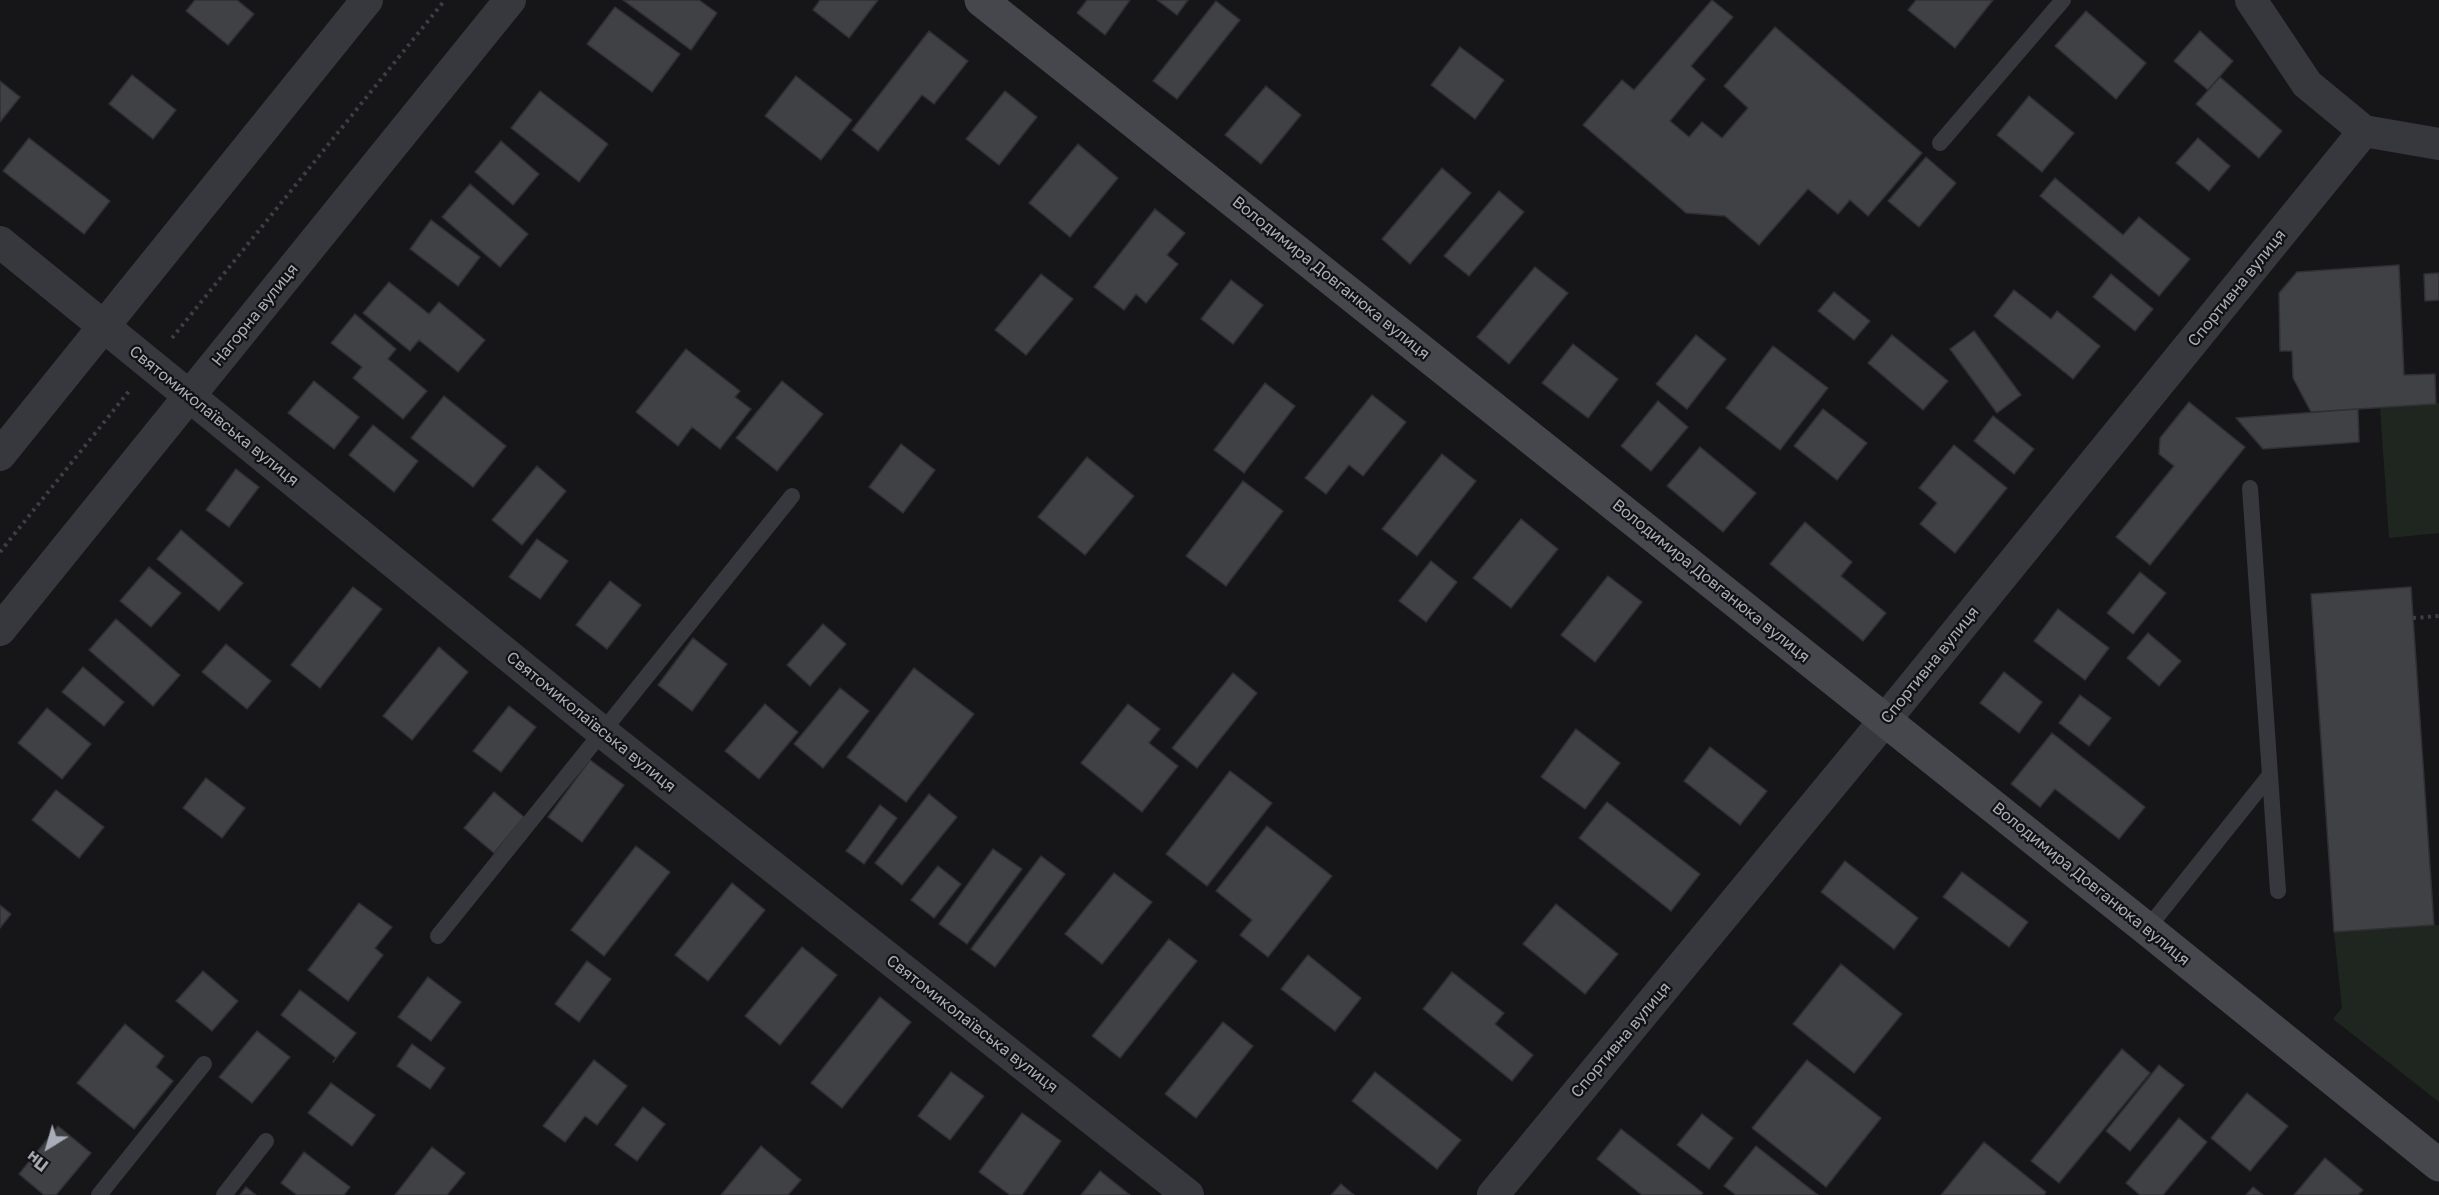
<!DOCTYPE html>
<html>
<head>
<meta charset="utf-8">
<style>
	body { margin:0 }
	#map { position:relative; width:2439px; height:1195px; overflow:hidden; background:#161618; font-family:"Golos Text",sans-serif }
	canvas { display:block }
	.north { position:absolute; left:18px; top:1117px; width:60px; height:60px; -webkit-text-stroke:4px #111113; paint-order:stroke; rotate:217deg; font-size:16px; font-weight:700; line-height:24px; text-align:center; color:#a8adb8 }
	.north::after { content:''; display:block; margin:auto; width:21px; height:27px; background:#a8adb8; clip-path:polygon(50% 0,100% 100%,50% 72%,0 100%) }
</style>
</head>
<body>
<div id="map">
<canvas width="2439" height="1195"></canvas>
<div class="north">Пн</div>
</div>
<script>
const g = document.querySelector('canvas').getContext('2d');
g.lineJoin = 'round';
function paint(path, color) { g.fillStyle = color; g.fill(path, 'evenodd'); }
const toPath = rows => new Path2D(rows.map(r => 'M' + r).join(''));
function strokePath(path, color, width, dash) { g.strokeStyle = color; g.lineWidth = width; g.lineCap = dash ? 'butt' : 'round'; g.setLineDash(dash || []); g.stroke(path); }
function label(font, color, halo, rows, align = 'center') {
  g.font = font + ' "Golos Text",sans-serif'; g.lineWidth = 4.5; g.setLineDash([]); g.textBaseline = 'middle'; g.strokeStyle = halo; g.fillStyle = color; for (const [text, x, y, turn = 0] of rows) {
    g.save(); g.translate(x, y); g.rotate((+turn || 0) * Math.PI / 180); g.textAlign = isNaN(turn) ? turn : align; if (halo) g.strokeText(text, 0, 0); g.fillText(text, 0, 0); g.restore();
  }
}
paint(toPath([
	[2439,403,2439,533,2389,538,2380,408],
	[2439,925,2439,1102,2333,1019,2342,1008,2334,932]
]), '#1e261f');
const building = toPath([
	[195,0,237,0,254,14,228,45,186,11,195,0],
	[623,0,699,0,717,13,691,50,623,0],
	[820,0,878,0,849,38,813,10,820,0],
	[1087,0,1130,0,1105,35,1077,13,1087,0],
	[1157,0,1188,0,1177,15,1157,0],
	[1712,0,1733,17,1691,66,1705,79,1670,121,1689,137,1702,122,1722,138,1748,108,1724,86,1775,27,1922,153,1868,216,1850,200,1838,214,1808,189,1759,245,1725,216,1686,213,1583,125,1622,80,1634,90,1712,0],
	[1916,0,1993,0,1955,48,1908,10,1916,0],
	[1216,1,1240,20,1177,99,1153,81,1216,1],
	[615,7,680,54,652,92,587,44,615,7],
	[2086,11,2146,63,2116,99,2055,46,2086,11],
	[929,31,968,61,934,104,922,95,878,151,852,130,929,31],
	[2200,31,2233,61,2208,90,2174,61,2200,31],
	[1460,47,1504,80,1475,119,1431,85,1460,47],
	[132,75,176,110,153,139,109,104,132,75],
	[796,76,852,120,821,160,765,116,796,76],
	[2220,77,2282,131,2259,158,2196,104,2220,77],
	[0,81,20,97,0,122,0,81],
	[1266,86,1301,115,1261,164,1225,135,1266,86],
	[540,91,608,144,579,182,511,128,540,91],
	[1005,91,1037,117,999,165,966,139,1005,91],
	[2029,96,2074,133,2042,172,1997,135,2029,96],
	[29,138,110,201,84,234,3,171,29,138],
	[2198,138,2230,166,2209,191,2176,163,2198,138],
	[501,141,539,174,513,205,475,172,501,141],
	[1078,144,1118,178,1070,237,1029,203,1078,144],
	[1926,157,1956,183,1919,227,1888,201,1926,157],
	[1442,168,1471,193,1410,264,1382,239,1442,168],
	[2055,178,2123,235,2139,217,2190,259,2159,296,2040,196,2055,178],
	[470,184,528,234,500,267,442,217,470,184],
	[1499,191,1524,212,1469,276,1444,256,1499,191],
	[1155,209,1185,233,1167,255,1178,264,1146,303,1136,294,1124,310,1094,287,1155,209],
	[431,220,480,257,458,286,410,249,431,220],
	[2399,265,2404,375,2435,374,2436,404,2311,412,2293,378,2292,351,2280,351,2279,293,2297,272,2399,265],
	[1535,267,1568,293,1509,364,1477,337,1535,267],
	[2439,273,2439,300,2425,301,2424,274,2439,273],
	[1041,274,1073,299,1026,355,995,330,1041,274],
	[2111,274,2153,309,2135,331,2093,297,2111,274],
	[1231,280,1263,305,1233,344,1201,319,1231,280],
	[389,282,429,314,439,302,485,340,458,372,419,340,410,351,363,313,389,282],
	[2014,290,2051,319,2057,311,2100,346,2073,379,1994,316,2014,290],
	[1834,292,1870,321,1854,340,1818,311,1834,292],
	[355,314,396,349,388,359,427,391,403,419,353,378,362,367,331,343,355,314],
	[1974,331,2021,395,1997,413,1950,349,1974,331],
	[1696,335,1726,359,1687,409,1656,384,1696,335],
	[1892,335,1948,381,1923,410,1868,363,1892,335],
	[1573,344,1618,379,1588,418,1542,383,1573,344],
	[1773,346,1828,388,1780,450,1726,408,1773,346],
	[686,349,740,391,735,397,751,409,720,449,692,427,678,446,636,412,686,349],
	[314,381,359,417,334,449,288,413,314,381],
	[782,381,823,414,777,471,736,438,782,381],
	[1265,383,1295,406,1244,473,1214,450,1265,383],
	[1372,395,1406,422,1363,476,1349,465,1326,494,1305,478,1372,395],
	[444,396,506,446,473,487,411,438,444,396],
	[1658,401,1688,427,1651,471,1621,446,1658,401],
	[2189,402,2245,447,2150,565,2116,537,2174,466,2159,454,2160,438,2189,402],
	[1823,409,1867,443,1837,480,1794,446,1823,409],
	[2358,409,2359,442,2263,449,2236,418,2358,409],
	[1993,416,2034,449,2014,474,1974,441,1993,416],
	[373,425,418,461,394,492,349,455,373,425],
	[901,444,935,470,903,513,869,487,901,444],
	[1954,445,2007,488,1955,553,1920,524,1937,503,1919,488,1954,445],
	[1700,447,1756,493,1723,532,1667,486,1700,447],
	[1442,454,1476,481,1417,556,1382,529,1442,454],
	[1087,457,1134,496,1085,555,1038,517,1087,457],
	[537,466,566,491,522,545,492,520,537,466],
	[236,469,259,487,229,527,206,510,236,469],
	[1243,481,1283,511,1226,586,1186,556,1243,481],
	[1521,519,1558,549,1511,608,1473,578,1521,519],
	[1805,522,1852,562,1841,576,1886,613,1863,641,1770,564,1805,522],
	[181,530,243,583,219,611,157,559,181,530],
	[537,539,568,561,540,599,509,577,537,539],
	[1431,561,1457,582,1426,622,1399,601,1431,561],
	[149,567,181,593,151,627,120,601,149,567],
	[2140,572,2166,593,2133,634,2107,613,2140,572],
	[1608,576,1642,602,1595,662,1561,635,1608,576],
	[610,581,641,605,607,649,576,625,610,581],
	[353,587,382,609,320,688,291,665,353,587],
	[2411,587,2434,925,2334,932,2311,594,2411,587],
	[2058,609,2109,648,2085,680,2034,641,2058,609],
	[116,619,180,675,153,706,89,650,116,619],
	[823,624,846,644,810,686,787,665,823,624],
	[2148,633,2181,661,2159,686,2127,658,2148,633],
	[693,638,727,664,692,711,658,685,693,638],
	[226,644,271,681,247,709,202,672,226,644],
	[439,647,468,672,412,740,383,716,439,647],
	[83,667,124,702,104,726,62,692,83,667],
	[914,668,974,714,906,802,847,757,914,668],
	[2004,672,2042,702,2019,733,1980,703,2004,672],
	[1233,673,1257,693,1197,768,1172,748,1233,673],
	[840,688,869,711,823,768,794,744,840,688],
	[2080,695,2111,718,2089,746,2059,723,2080,695],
	[765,704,798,732,759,779,725,751,765,704],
	[1128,704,1160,729,1149,743,1178,766,1142,812,1081,763,1128,704],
	[509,706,536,727,501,772,473,751,509,706],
	[47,708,91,744,62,779,18,743,47,708],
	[1576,729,1620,763,1585,809,1541,777,1576,729],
	[2052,733,2145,807,2119,839,2055,789,2040,807,2011,784,2052,733],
	[1710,747,1767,791,1740,825,1684,781,1710,747],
	[590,760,624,785,582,842,548,817,590,760],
	[1230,771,1272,803,1207,886,1166,854,1230,771],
	[206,778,245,808,222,838,183,808,206,778],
	[56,790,104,827,79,858,32,820,56,790],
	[494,792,524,817,494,853,464,828,494,792],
	[929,794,957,817,902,885,875,863,929,794],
	[1607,802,1700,874,1671,911,1579,838,1607,802],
	[880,805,897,818,864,864,846,851,880,805],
	[1267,826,1332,876,1268,957,1240,935,1252,920,1216,891,1267,826],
	[636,846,670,872,604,956,571,930,636,846],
	[993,849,1022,869,967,944,939,924,993,849],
	[1041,856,1065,874,995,967,971,949,1041,856],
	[1845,861,1918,918,1894,949,1821,892,1845,861],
	[938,866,961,884,934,918,911,900,938,866],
	[1962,872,2028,922,2009,947,1943,897,1962,872],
	[1114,873,1152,902,1102,964,1065,934,1114,873],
	[732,883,765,910,708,981,675,955,732,883],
	[359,903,392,927,375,948,383,955,348,1001,308,970,359,903],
	[1556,904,1618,954,1585,994,1523,944,1556,904],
	[0,905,11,914,0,928,0,905],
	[1169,939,1197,961,1120,1058,1092,1036,1169,939],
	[802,947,837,975,780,1045,745,1016,802,947],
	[1308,955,1361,998,1335,1031,1281,989,1308,955],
	[587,961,611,979,579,1022,555,1004,587,961],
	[1841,964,1902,1014,1854,1073,1793,1024,1841,964],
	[203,971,238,1001,212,1031,176,1001,203,971],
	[1452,972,1504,1013,1495,1024,1533,1055,1512,1081,1423,1009,1452,972],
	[428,977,461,1002,431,1041,398,1017,428,977],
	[300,990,356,1033,333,1062,336,1058,281,1015,300,990],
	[880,997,911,1022,842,1108,811,1083,880,997],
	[1223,1022,1253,1046,1196,1118,1165,1094,1223,1022],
	[125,1024,164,1056,156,1067,173,1081,134,1129,77,1083,125,1024],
	[257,1031,290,1057,252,1103,219,1077,257,1031],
	[412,1044,445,1068,430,1089,397,1066,412,1044],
	[2122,1049,2150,1073,2059,1183,2031,1161,2122,1049],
	[594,1060,627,1086,597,1125,585,1116,565,1142,543,1126,594,1060],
	[1807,1060,1881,1118,1826,1187,1752,1128,1807,1060],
	[2159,1065,2184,1085,2130,1151,2106,1131,2159,1065],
	[951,1072,984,1096,950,1140,918,1116,951,1072],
	[1375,1072,1461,1140,1437,1169,1352,1101,1375,1072],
	[331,1083,375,1115,352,1146,308,1113,331,1083],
	[2247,1093,2288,1126,2250,1171,2211,1138,2247,1093],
	[643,1107,665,1124,637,1161,615,1145,643,1107],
	[1022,1113,1061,1141,1022,1195,1010,1195,979,1172,1022,1113],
	[1702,1114,1733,1138,1709,1169,1677,1145,1702,1114],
	[2179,1118,2207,1142,2163,1195,2140,1195,2126,1183,2179,1118],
	[58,1126,91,1153,56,1195,44,1195,19,1174,58,1126],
	[1621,1129,1703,1193,1701,1195,1642,1195,1597,1159,1621,1129],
	[1984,1142,2046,1192,2044,1195,1941,1195,1984,1142],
	[761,1146,801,1180,788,1195,721,1195,761,1146],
	[1756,1146,1818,1195,1736,1195,1724,1186,1756,1146],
	[432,1147,465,1173,447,1195,395,1195,432,1147],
	[304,1152,350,1187,344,1195,297,1195,281,1183,304,1152],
	[2325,1158,2363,1190,2358,1195,2294,1195,2325,1158],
	[1100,1171,1130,1195,1081,1195,1100,1171],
	[1341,1184,1354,1195,1331,1195,1341,1184],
	[246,1187,256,1195,240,1195,246,1187],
	[2253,1187,2263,1195,2246,1195,2253,1187]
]);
paint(building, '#404145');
strokePath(building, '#303034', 1.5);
strokePath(toPath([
	[172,338,445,0],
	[0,552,129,391],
	[2413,618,2439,616]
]), '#3d3f44', 4, [3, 4.5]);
strokePath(toPath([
	[1940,143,2063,0],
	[2270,775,2278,891],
	[2147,929,2270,775,2250,488],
	[438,936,792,496],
	[99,1195,204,1064],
	[224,1195,266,1141]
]), '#37383d', 16);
strokePath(toPath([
	[2251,0,2307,84,2364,131,2439,144],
	[0,242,601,731,1188,1195],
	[0,455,367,0],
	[0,630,510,0],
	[1493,1195,1885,720,2364,131]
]), '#37383d', 32);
strokePath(toPath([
	[981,0,2147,929,2439,1165]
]), '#45474d', 33);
label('16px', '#a8adb8', '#111113', [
	["Володимира Довганюка вулиця",1331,278,39],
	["Спортивна вулиця",2237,288,-51],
	["Нагорна вулиця",255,315,-51],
	["Святомиколаївська вулиця",214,416,39],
	["Володимира Довганюка вулиця",1711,581,39],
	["Спортивна вулиця",1930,665,-51],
	["Святомиколаївська вулиця",591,722,39],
	["Володимира Довганюка вулиця",2091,884,39],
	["Святомиколаївська вулиця",972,1024,38],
	["Спортивна вулиця",1621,1040,-50]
]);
</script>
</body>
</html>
